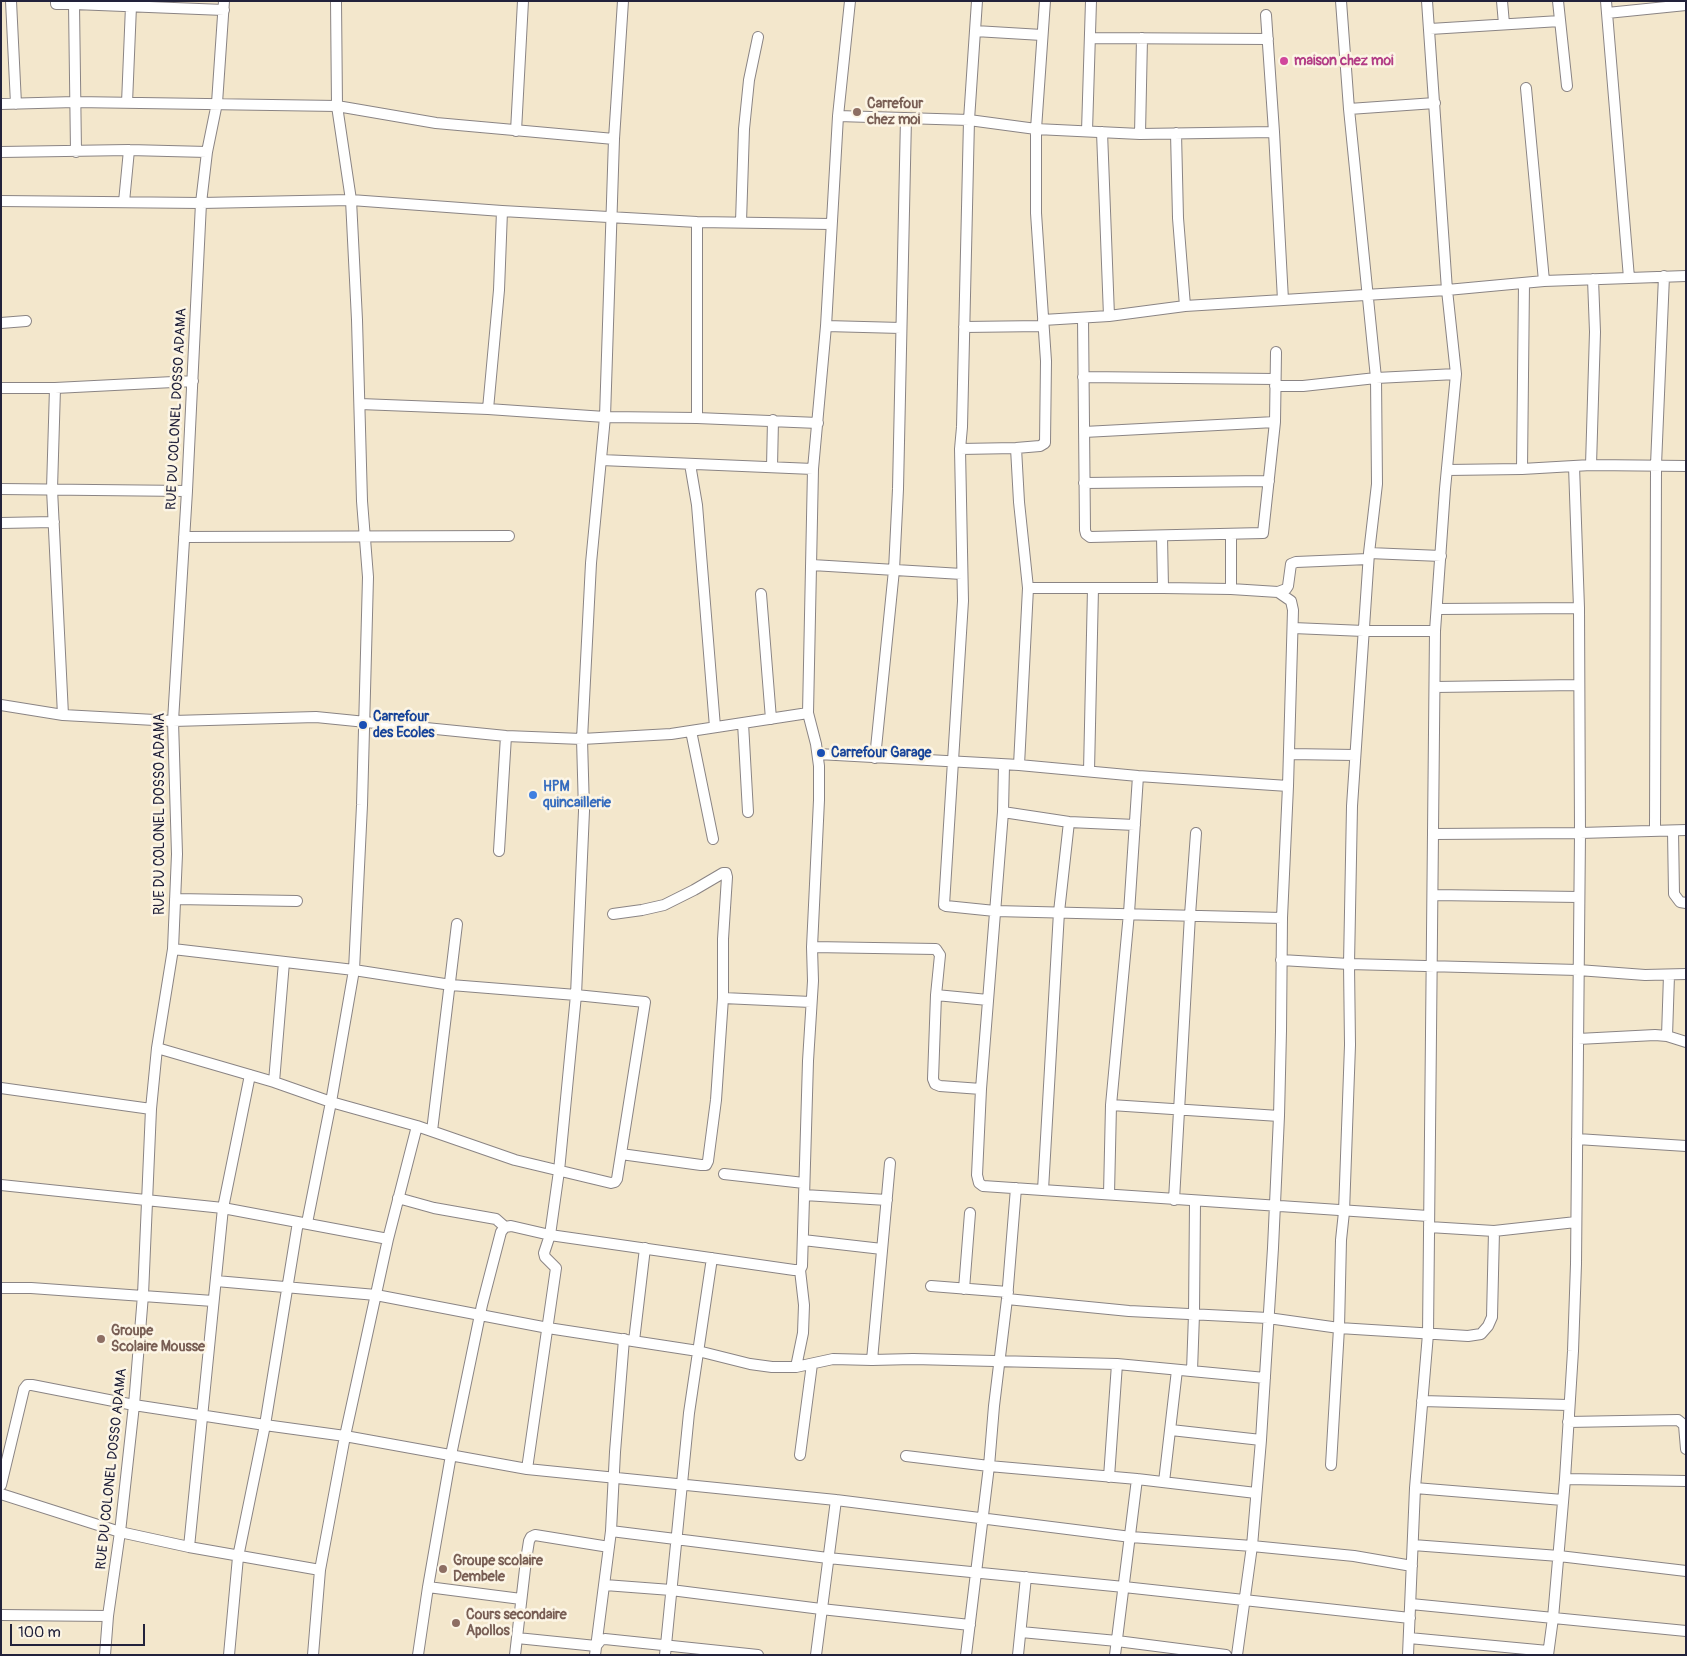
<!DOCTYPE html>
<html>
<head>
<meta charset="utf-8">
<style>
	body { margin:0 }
	#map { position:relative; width:1687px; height:1656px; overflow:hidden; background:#f3e7cc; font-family:Pangolin,sans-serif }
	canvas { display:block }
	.frame { position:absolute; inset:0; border:2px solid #22223b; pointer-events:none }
	.scale { position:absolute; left:10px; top:1624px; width:135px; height:22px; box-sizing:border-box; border:2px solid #22223b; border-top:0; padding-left:6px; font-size:15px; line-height:18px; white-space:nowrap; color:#22223b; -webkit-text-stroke:4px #fcf5e5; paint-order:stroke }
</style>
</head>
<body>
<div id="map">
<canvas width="1687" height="1656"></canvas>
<div class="frame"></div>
<div class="scale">100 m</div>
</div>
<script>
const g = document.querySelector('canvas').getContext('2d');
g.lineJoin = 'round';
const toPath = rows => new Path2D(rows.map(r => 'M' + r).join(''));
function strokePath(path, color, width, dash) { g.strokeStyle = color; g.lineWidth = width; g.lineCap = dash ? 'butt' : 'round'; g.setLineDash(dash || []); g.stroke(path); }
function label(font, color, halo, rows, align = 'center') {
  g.font = font + ' Pangolin,sans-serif'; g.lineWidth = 5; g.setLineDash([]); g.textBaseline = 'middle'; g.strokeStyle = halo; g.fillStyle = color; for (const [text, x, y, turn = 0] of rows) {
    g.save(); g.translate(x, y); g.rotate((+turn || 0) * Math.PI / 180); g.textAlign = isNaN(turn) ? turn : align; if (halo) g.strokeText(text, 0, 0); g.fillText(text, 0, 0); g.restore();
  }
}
const street = toPath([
	[11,1,16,104],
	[56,1,56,4,74,4,224,10],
	[977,1,969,120,962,427,960,449,963,601,944,905,946,906,995,911,1282,918],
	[1502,1,1504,24],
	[1558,1,1567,86],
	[74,4,76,152],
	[1607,13,1686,5],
	[1266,15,1274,132],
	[1430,29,1560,21],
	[975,31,1042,35],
	[1090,38,1268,39],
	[1526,88,1544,281],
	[127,103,131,6],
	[1,104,75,102,337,106,436,123,614,139],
	[1349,109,1435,103],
	[838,116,969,120,1036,129,1140,134,1274,132,1283,300],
	[516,131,523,1],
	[1087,131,1091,1],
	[1102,132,1109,316],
	[1176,133,1178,218,1185,306],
	[1140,134,1142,38],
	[1,152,129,150,207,152],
	[1,201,201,203,351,200,502,211,697,222,831,224],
	[124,202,129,150],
	[697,222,697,418],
	[741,222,744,129,749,80,758,37],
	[1629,278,1686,276],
	[1083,318,1085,530,1086,534,1090,537,1263,533,1275,422,1276,352],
	[1043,320,1109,316,1185,306,1447,290,1544,281,1629,278,1606,1],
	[1,323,26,321],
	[826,326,901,328],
	[964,327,1043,326],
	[1083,377,1275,379],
	[1275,386,1303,386,1376,378,1456,374],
	[1,388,55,388,193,381],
	[55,388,52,489,63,715],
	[360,404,488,409,605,417,697,418,818,423],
	[488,409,499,290,502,211],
	[1084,432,1275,422],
	[1016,448,1019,502,1028,588,1019,765],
	[960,449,1016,448,1040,446,1045,443,1046,361,1036,213,1036,129,1045,1],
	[601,460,813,469],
	[690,464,697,505,715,727],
	[1591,465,1595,332,1593,279],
	[772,467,773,420],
	[1522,469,1524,283],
	[1447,470,1522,469,1591,465,1686,466],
	[1084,483,1269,481],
	[1,489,187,491],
	[1,523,54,522],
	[1162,536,1163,588],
	[184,537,509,536],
	[1369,553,1441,556],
	[812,565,962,574],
	[1028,588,1163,588,1231,589,1278,592,1291,601,1293,610,1288,786,1282,918,1281,1031,1279,1116,1273,1248,1261,1440,1252,1546,1237,1655],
	[1231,589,1231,535],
	[1278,592,1286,589,1288,586,1291,564,1296,562,1368,559],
	[761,594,771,719],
	[1438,609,1579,608],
	[1293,628,1364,631,1435,631],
	[1435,687,1578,685],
	[1,705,63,715,173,721,316,717,506,736,582,739,671,734,808,713],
	[743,723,748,812],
	[691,731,713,839],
	[818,754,1019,765,1138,776,1288,786],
	[1289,754,1355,755],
	[875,758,894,570,898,489,906,118],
	[1004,765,1003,812,981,1089,977,1175,979,1183,983,1186,1428,1216],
	[1089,771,1093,588],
	[1003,812,1069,822,1135,825],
	[1655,831,1656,465,1664,276],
	[1673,831,1674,894,1680,902,1686,903],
	[1434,834,1580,833,1686,830],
	[499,851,506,736],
	[1433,895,1579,897],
	[175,899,297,901],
	[613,914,642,910,664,905,694,890,723,873,726,873,727,877,723,939,723,998,716,1100,708,1161,706,1165,701,1165,621,1154],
	[812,947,936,949,940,955,936,995,933,1079,935,1084,940,1086,981,1089],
	[1281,960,1349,964,1578,970,1645,975,1686,974],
	[936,995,988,1000],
	[723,998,811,1002],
	[1667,1036,1669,975],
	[1578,1039,1655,1035,1667,1036,1686,1042],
	[157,1048,274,1082,331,1102,417,1126,515,1160,611,1183,615,1182,617,1179,645,1002,576,995,451,985,354,970,173,949],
	[274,1082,284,962],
	[1,1088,151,1109],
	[1111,1105,1279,1116],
	[432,1131,457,924],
	[1577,1139,1686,1146],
	[724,1174,804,1183],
	[1,1185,223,1208,388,1239],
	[1043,1190,1059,912,1069,822],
	[1109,1194,1111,1105,1129,913,1138,776],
	[804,1195,887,1200],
	[398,1198,434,1208,496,1219,505,1227],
	[1174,1200,1190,915,1196,833],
	[307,1223,331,1102,354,970,362,805,368,577,362,501,357,320,351,200,337,106,336,1],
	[1429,1227,1494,1231,1576,1222],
	[803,1240,882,1249],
	[216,1281,376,1295,548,1328,698,1351,750,1364,772,1367,796,1367,833,1359,872,1360,913,1359,1117,1364,1265,1378],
	[931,1286,1008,1292],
	[1,1288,31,1288,213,1301],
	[964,1289,970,1213],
	[1007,1299,1129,1311,1268,1318,1339,1328,1468,1336,1481,1334,1488,1326,1492,1317,1494,1231],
	[634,1341,645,1248],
	[872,1360,890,1163],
	[796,1367,803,1333,804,1305,800,1270,802,1266,808,1061,813,981,812,947,819,800,819,766,816,744,808,713,813,469,826,326,838,116,850,1],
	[1192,1371,1194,1314,1195,1202],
	[1422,1401,1568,1405],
	[1568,1422,1678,1420,1684,1425,1686,1449],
	[1171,1430,1261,1440],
	[800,1455,812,1364],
	[906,1456,989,1466,1137,1479,1256,1493],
	[1331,1465,1339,1328,1341,1240,1344,1212,1350,1045,1349,964,1352,806,1369,553,1377,484,1376,378,1349,109,1341,1],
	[527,1469,556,1268,545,1257,544,1253,550,1235,559,1171,576,995,584,811,582,739,591,563,605,417,614,139,623,1],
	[1109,1477,1117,1364],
	[1565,1479,1686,1481],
	[1164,1482,1177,1370],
	[1,1485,24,1389,27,1385,32,1385,134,1405,265,1425,345,1436,527,1469,836,1500,1131,1537,1252,1546,1354,1556,1412,1566],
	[1415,1488,1563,1500],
	[1,1494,120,1532,189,1547,320,1570],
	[611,1531,828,1558,1124,1587,1410,1618],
	[1413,1545,1559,1556,1686,1571],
	[189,1547,223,1208,250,1075],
	[605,1585,671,1590,821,1609,970,1625],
	[428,1587,521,1599],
	[1411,1604,1686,1631],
	[1,1615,108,1616],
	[1021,1632,1117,1641,1226,1655],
	[517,1638,596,1646,601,1640,605,1639,758,1655],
	[1409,1638,1548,1651],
	[105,1655,108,1616,120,1532,134,1405,143,1295,151,1109,157,1048,173,949,177,854,173,721,187,491,201,203,207,152,217,103,224,1],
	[229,1655,238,1557,265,1425,298,1222],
	[313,1655,320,1570,345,1436,388,1239,417,1126],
	[418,1655,428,1587,451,1455,482,1305,501,1232,505,1227,511,1226,550,1235,794,1270,800,1270],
	[515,1655,526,1560,529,1541,531,1537,535,1535,609,1547],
	[595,1655,611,1531,615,1452,624,1339],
	[665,1655,689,1413,712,1258],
	[816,1655,836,1500],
	[966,1655,989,1466,994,1406,1007,1299,1016,1188],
	[1018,1655,1026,1577],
	[1115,1655,1137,1479],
	[1408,1655,1415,1488,1428,1334,1435,631,1445,489,1456,374,1447,290,1427,1],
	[1548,1655,1553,1618,1565,1479,1573,1351,1576,1264,1580,833,1579,608,1574,466]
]);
strokePath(street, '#8a8484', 12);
strokePath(street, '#fff', 10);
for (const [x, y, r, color] of [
	[1284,61,5,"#d1479c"],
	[857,112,5,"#8d6e63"],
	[363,725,5,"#1a4fb4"],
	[821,753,5,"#1a4fb4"],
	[533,795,5,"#3f7fe0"],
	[101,1339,5,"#8d6e63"],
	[443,1569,5,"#8d6e63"],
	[456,1623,5,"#8d6e63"]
]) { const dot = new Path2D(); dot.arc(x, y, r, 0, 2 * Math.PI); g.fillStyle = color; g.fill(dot); strokePath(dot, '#fcf5e5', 2); }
label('bold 14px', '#b23c85', '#fcf5e5', [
	["maison chez moi",1294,61]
], 'left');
label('bold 14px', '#785e54', '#fcf5e5', [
	["Carrefour",867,104],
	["chez moi",867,120],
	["Groupe",111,1331],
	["Scolaire Mousse",111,1347],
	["Groupe scolaire",453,1561],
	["Dembele",453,1577],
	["Cours secondaire",466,1615],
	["Apollos",466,1631]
], 'left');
label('14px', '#22223b', '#fcf5e5', [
	["RUE DU COLONEL DOSSO ADAMA",177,409,-87],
	["RUE DU COLONEL DOSSO ADAMA",160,814,-90],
	["RUE DU COLONEL DOSSO ADAMA",112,1469,-84]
]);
label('bold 14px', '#164399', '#fcf5e5', [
	["Carrefour",373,717],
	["des Ecoles",373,733],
	["Carrefour Garage",831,753]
], 'left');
label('bold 14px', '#366cbe', '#fcf5e5', [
	["HPM",543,787],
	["quincaillerie",543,803]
], 'left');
</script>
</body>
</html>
